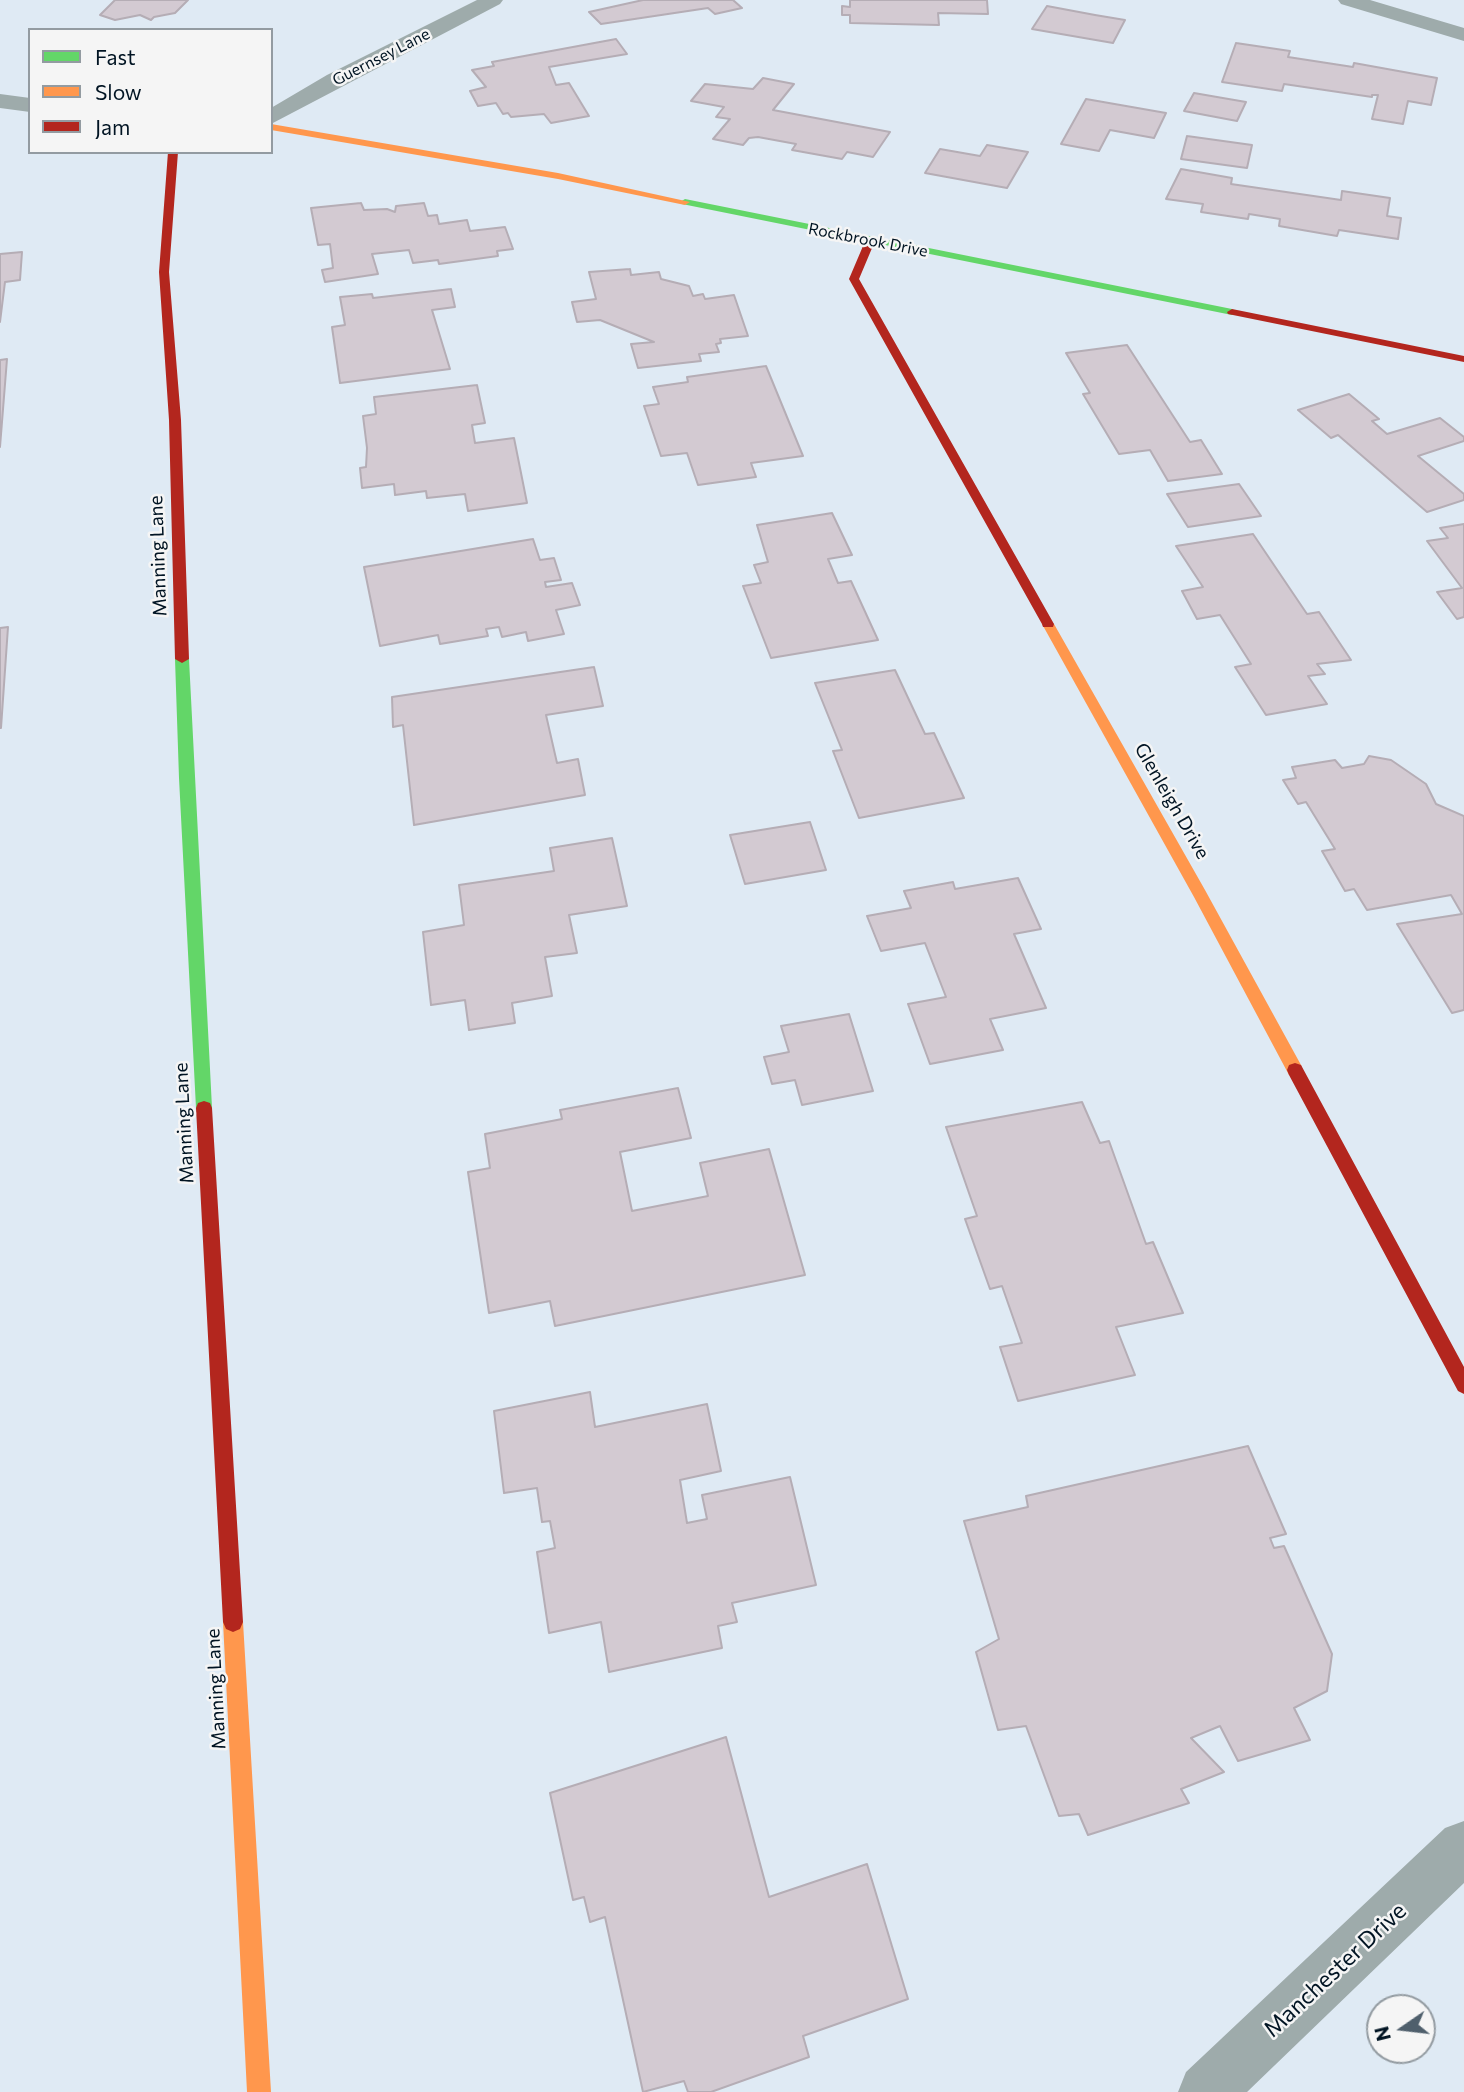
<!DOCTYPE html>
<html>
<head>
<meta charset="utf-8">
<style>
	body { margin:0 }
	#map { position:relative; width:1464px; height:2092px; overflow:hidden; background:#dfeaf4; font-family:Commissioner,sans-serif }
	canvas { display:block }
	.legend { position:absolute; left:28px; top:28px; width:245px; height:126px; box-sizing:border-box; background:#f5f5f5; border:2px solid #939ba1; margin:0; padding:9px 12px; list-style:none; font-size:21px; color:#011423 }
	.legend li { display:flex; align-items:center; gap:14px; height:35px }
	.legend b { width:35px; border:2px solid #939ba1 }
	.north { position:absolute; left:1366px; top:1994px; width:70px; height:70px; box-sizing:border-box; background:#f5f5f5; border:2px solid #939ba1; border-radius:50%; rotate:256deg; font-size:19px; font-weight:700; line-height:28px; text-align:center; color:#011423 }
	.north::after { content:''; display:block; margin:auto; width:24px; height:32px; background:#4f5f6c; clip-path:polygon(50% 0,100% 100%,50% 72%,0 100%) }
</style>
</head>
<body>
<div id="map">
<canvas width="1464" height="2092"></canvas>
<ul class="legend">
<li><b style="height:9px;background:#63d668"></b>Fast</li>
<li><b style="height:9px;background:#ff974d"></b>Slow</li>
<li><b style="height:9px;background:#b3261e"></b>Jam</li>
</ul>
<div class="north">N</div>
</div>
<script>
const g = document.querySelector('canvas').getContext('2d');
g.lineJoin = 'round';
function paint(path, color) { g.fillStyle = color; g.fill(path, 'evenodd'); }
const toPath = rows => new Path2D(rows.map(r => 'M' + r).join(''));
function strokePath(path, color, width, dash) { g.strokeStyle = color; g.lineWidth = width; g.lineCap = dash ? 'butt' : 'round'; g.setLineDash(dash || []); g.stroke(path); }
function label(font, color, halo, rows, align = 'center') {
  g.font = font + ' Commissioner,sans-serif'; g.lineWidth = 5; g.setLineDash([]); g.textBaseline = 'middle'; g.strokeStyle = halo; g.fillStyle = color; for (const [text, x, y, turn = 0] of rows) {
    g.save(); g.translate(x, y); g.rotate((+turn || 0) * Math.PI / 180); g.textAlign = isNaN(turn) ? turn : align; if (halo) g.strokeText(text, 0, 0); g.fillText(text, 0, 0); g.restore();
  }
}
const building = toPath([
	[115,0,188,0,175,13,154,17,151,20,140,15,115,20,100,15,115,0],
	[643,0,733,0,742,8,715,14,708,8,601,24,589,12,643,0],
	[850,0,987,0,988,14,938,13,939,25,850,23,850,15,842,15,842,6,850,7,850,0],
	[1047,6,1095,15,1125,20,1113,43,1032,29,1047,6],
	[616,39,627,54,549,67,556,85,569,83,589,116,551,123,544,114,511,117,508,113,503,114,496,103,478,106,470,91,486,87,472,70,494,66,492,62,616,39],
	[1236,43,1290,51,1288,57,1353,67,1354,63,1437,78,1431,105,1408,101,1403,124,1372,119,1378,95,1372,95,1372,97,1284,84,1282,91,1222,82,1236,43],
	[763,78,794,84,773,110,890,132,873,157,847,152,842,159,792,150,796,144,758,137,749,138,743,145,713,139,730,119,716,117,724,107,691,101,705,84,753,89,763,78],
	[1194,93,1217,97,1246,102,1237,121,1184,111,1194,93],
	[1086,99,1166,113,1154,138,1110,130,1099,151,1061,144,1086,99],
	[1187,136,1252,145,1247,168,1181,159,1187,136],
	[987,145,1028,152,1007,188,925,173,940,149,980,156,987,145],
	[1181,169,1232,178,1231,184,1341,200,1342,191,1390,198,1387,216,1401,218,1398,239,1339,230,1337,236,1279,226,1280,219,1249,214,1248,219,1201,212,1203,204,1166,199,1181,169],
	[361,203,364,210,387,209,395,212,396,206,424,203,428,216,437,215,439,224,467,220,470,231,505,227,513,249,497,251,498,256,439,264,438,260,413,263,409,250,372,254,378,274,325,282,322,270,333,268,330,244,318,245,311,208,361,203],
	[22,252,20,280,5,282,0,322,0,254,22,252],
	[630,269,631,275,659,272,661,279,689,286,693,296,703,294,705,299,734,295,748,336,720,339,721,343,716,344,719,352,699,354,701,361,638,368,631,344,654,342,600,320,577,322,572,302,596,299,589,272,630,269],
	[451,289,455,307,432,310,450,369,340,383,332,327,345,325,340,297,372,294,373,298,451,289],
	[1127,345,1190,442,1201,440,1222,474,1168,481,1150,450,1119,454,1083,394,1090,393,1066,353,1127,345],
	[7,359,0,447,0,360,7,359],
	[766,366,803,456,751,463,756,477,698,485,687,453,661,456,644,406,659,404,653,387,688,382,687,377,766,366],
	[477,385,485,423,472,425,475,443,514,438,527,503,468,511,465,494,427,498,426,491,395,495,394,484,362,488,360,468,366,467,367,448,363,416,376,414,374,397,477,385],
	[1349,394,1379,419,1372,421,1387,434,1440,418,1464,437,1464,441,1418,456,1464,494,1464,500,1427,512,1338,435,1331,438,1298,410,1349,394],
	[1239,484,1261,516,1188,527,1167,494,1239,484],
	[832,513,852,555,828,559,838,583,851,581,878,640,771,658,743,586,761,583,754,565,768,562,757,525,832,513],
	[1464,524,1464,617,1457,619,1437,592,1462,588,1427,541,1448,538,1440,528,1464,524],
	[1253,534,1307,614,1319,612,1351,660,1317,664,1325,674,1308,676,1327,704,1266,715,1235,667,1251,664,1220,615,1197,619,1182,591,1203,587,1176,546,1253,534],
	[533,539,540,560,554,558,561,580,545,582,546,587,572,583,580,605,556,610,564,634,528,641,526,632,502,637,499,627,486,629,488,636,440,644,438,635,380,646,364,567,533,539],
	[8,627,1,728,0,728,0,628,8,627],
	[594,667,603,706,546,715,557,763,578,759,585,795,414,825,403,725,393,727,392,697,594,667],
	[895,670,925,734,934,733,964,798,859,818,833,751,842,750,815,683,895,670],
	[1369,756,1391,760,1426,784,1436,804,1464,816,1464,1010,1452,1013,1397,924,1462,914,1451,895,1367,910,1354,889,1345,891,1322,851,1335,849,1306,802,1298,804,1283,780,1296,778,1292,767,1335,760,1342,768,1364,764,1369,756],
	[810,822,826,870,745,884,730,835,810,822],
	[612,838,627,906,569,915,577,953,545,957,552,996,512,1003,515,1023,469,1030,465,1000,431,1005,423,932,464,925,459,885,554,871,550,848,612,838],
	[1018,878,1041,929,1014,934,1046,1008,990,1019,1003,1050,930,1064,908,1004,946,997,925,943,881,951,867,916,911,908,904,891,953,882,955,889,1018,878],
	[849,1014,873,1091,802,1105,795,1080,772,1084,764,1057,789,1052,781,1026,849,1014],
	[678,1088,691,1138,620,1152,632,1211,708,1196,700,1163,769,1149,805,1275,555,1326,550,1301,489,1313,468,1172,490,1168,485,1134,562,1119,560,1110,678,1088],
	[1082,1102,1100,1143,1109,1141,1146,1244,1153,1242,1183,1313,1116,1327,1135,1375,1018,1401,1000,1347,1022,1343,1002,1286,990,1289,965,1219,977,1216,946,1127,1082,1102],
	[590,1392,595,1427,707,1404,721,1471,680,1480,687,1523,707,1519,702,1495,790,1477,816,1585,732,1603,737,1622,718,1626,722,1648,609,1672,601,1622,549,1633,537,1552,555,1548,550,1521,542,1522,537,1488,504,1493,494,1411,590,1392],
	[1248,1446,1286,1534,1270,1538,1274,1548,1284,1546,1332,1654,1327,1691,1294,1708,1310,1740,1238,1761,1220,1726,1191,1738,1224,1772,1181,1789,1189,1803,1088,1835,1079,1814,1059,1816,1026,1726,998,1730,976,1652,999,1639,964,1521,1028,1507,1026,1496,1248,1446],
	[726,1737,769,1897,867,1864,908,1999,803,2036,809,2057,711,2092,688,2092,684,2081,643,2092,605,1917,590,1922,584,1897,573,1900,550,1793,726,1737]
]);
paint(building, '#d3cad2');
strokePath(building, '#b5adb5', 2);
paint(toPath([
	[477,0,503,0,500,4,271,124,271,108,327,75,477,0],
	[1338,0,1370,0,1464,28,1464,41,1341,4,1338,0],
	[0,94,30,98,30,112,0,108,0,94],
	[1464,1821,1464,1883,1247,2092,1178,2092,1186,2072,1445,1828,1464,1821]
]), '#9eabab');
paint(toPath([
	[685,199,1232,309,1237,312,1232,315,682,204,680,202,685,199],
	[182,655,189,659,212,1108,210,1113,204,1115,198,1113,196,1108,179,778,175,659,182,655]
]), '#63d668');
paint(toPath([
	[271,124,558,173,690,202,685,205,558,179,271,130,271,124],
	[1048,620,1054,624,1205,890,1301,1065,1303,1070,1301,1075,1289,1075,1194,897,1042,624,1048,620],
	[233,1612,240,1615,243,1622,271,2092,247,2092,223,1622,226,1615,233,1612]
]), '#ff974d');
paint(toPath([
	[168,152,178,152,169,272,181,420,189,659,182,663,175,659,169,420,159,272,168,152],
	[866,239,875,241,859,279,1054,624,1053,627,1043,627,1042,624,849,279,866,239],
	[1232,309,1464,356,1464,362,1228,314,1227,312,1232,309],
	[1295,1063,1301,1065,1464,1367,1464,1394,1458,1391,1289,1075,1287,1070,1289,1065,1295,1063],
	[204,1101,210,1103,212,1108,243,1622,240,1629,233,1632,226,1629,223,1622,196,1108,198,1103,204,1101]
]), '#b3261e');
label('16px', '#011423', '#f5f5f5', [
	["Guernsey Lane",381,57,-27],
	["Rockbrook Drive",868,240,11]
]);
label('19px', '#011423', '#f5f5f5', [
	["Manning Lane",158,556,-92],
	["Glenleigh Drive",1172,801,60],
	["Manning Lane",184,1123,-93],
	["Manning Lane",216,1689,-93]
]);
label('23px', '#011423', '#f5f5f5', [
	["Manchester Drive",1335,1970,-43]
]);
</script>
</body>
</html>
